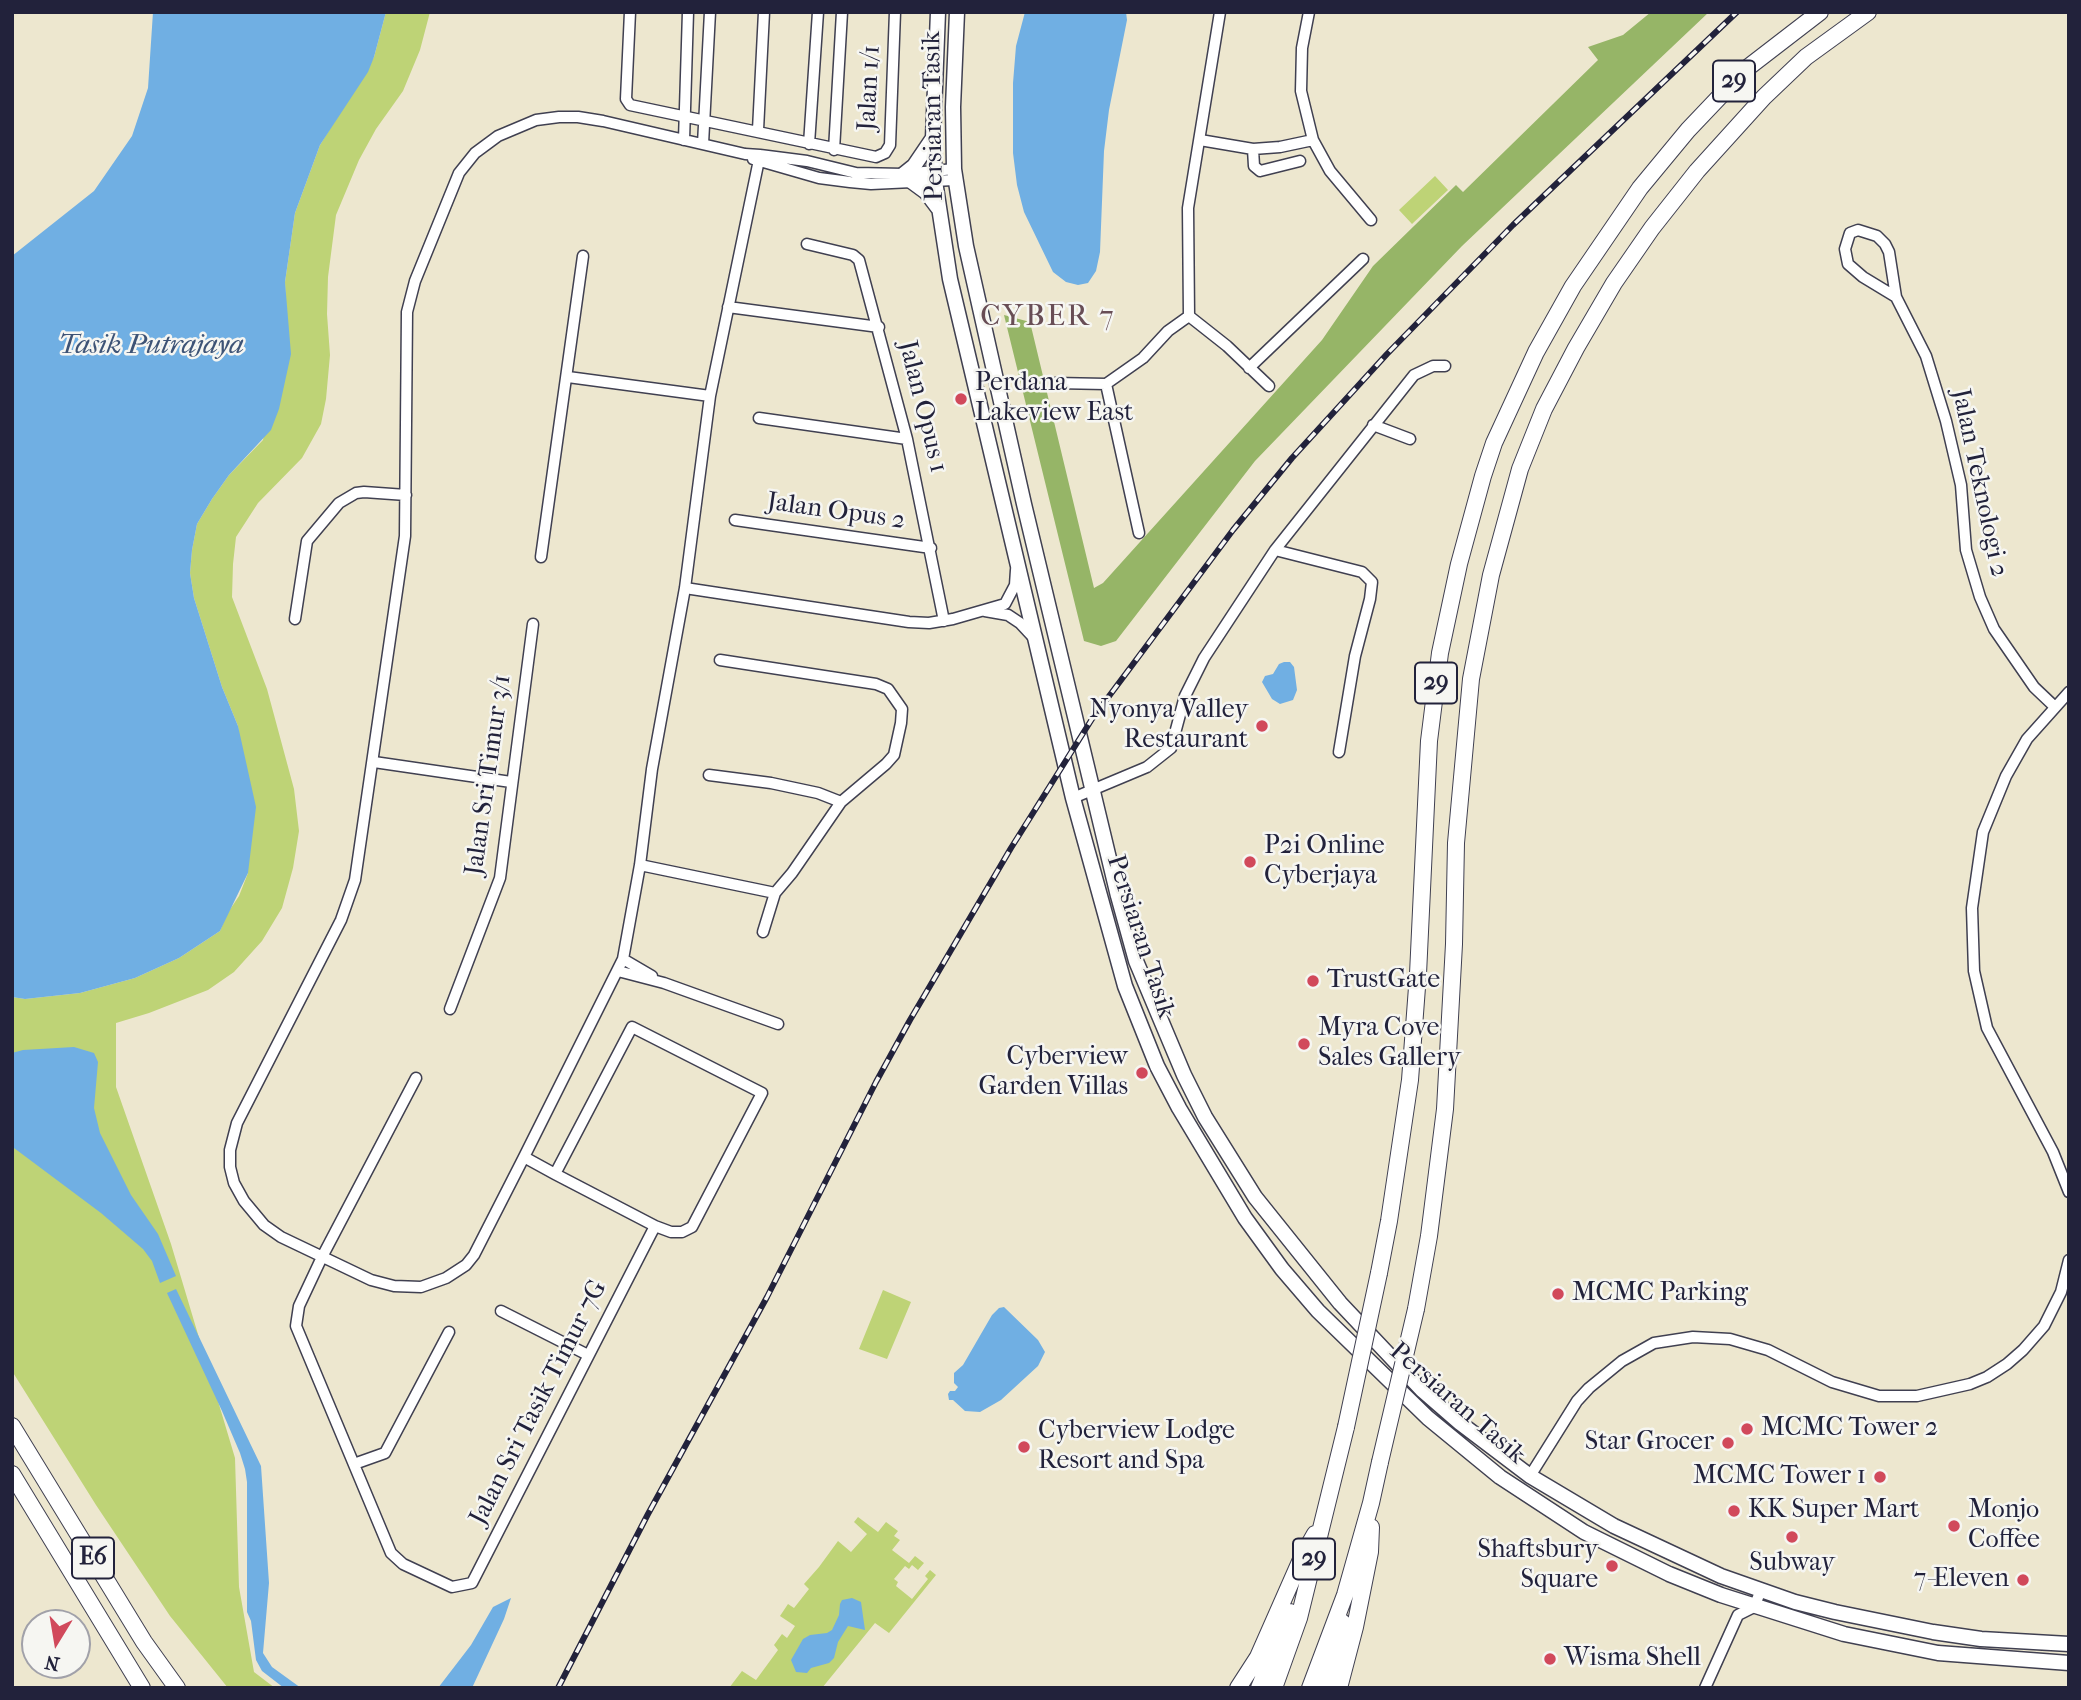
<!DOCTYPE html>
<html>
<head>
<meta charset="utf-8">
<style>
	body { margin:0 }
	#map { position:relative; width:2081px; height:1700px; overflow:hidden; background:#ede7cf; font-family:"IM FELL French Canon",serif }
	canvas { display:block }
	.frame { position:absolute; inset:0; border:14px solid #22223b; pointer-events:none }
	.north { position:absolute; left:21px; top:1609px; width:70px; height:70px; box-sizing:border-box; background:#f6f6f2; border:2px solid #a1a1a9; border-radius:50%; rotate:191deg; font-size:19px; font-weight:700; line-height:28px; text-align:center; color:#22223b }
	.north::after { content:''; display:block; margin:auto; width:24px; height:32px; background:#d1495b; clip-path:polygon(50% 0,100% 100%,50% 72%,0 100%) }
</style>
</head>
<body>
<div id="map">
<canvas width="2081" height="1700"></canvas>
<div class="frame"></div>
<div class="north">N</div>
</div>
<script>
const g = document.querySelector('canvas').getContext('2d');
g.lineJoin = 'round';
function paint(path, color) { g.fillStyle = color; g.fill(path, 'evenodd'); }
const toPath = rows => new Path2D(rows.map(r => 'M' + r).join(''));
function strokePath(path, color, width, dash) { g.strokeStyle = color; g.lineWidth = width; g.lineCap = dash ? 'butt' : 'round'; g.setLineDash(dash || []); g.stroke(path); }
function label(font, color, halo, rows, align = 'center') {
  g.font = font + ' "IM FELL French Canon",serif'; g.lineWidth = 5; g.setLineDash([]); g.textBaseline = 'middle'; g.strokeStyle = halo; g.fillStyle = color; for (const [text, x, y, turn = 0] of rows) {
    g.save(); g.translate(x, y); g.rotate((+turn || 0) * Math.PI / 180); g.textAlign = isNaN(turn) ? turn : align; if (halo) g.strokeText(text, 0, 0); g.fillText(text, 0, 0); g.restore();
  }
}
paint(toPath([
	[386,12,430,12,420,50,403,91,376,129,359,160,336,215,328,277,327,314,330,355,326,399,321,424,302,458,258,503,236,537,233,564,232,597,267,689,294,789,299,831,293,868,282,908,262,941,234,972,208,990,149,1013,116,1023,116,1087,171,1244,235,1458,239,1587,254,1672,275,1688,228,1688,170,1616,96,1505,12,1371,12,997,25,999,80,993,135,978,179,958,220,931,227,914,239,896,248,873,238,726,222,687,194,598,190,573,192,550,197,524,212,499,229,475,263,440,286,309,285,282,295,213,320,145,374,57],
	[1435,176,1448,190,1412,224,1399,210],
	[883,1290,911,1302,887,1359,859,1349],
	[858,1517,878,1532,886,1522,898,1531,894,1536,900,1540,892,1550,909,1563,915,1556,924,1563,918,1570,912,1565,909,1569,905,1566,894,1579,898,1582,896,1586,912,1599,928,1579,925,1576,930,1570,936,1575,889,1633,875,1623,822,1688,729,1688,742,1671,756,1680,778,1650,774,1645,782,1634,787,1638,795,1626,780,1616,788,1604,794,1608,809,1589,804,1584,819,1567,838,1541,851,1552,867,1534,854,1522]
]), '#bed376');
paint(toPath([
	[1651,12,1709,12,1462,246,1255,461,1116,641,1101,646,1084,641,1004,315,1030,322,1094,588,1103,583,1322,340,1373,266,1456,185,1463,192,1598,60,1588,47,1623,35]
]), '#96b567');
paint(toPath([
	[153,12,386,12,374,57,368,72,320,145,295,213,285,282,291,354,279,409,271,430,229,475,212,499,197,524,192,550,190,573,194,598,222,687,238,726,256,807,248,873,220,931,179,958,135,978,80,993,25,999,12,997,12,256,94,191,132,136,148,88],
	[1025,12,1126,12,1127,20,1109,110,1104,151,1100,252,1096,271,1088,283,1078,285,1066,282,1053,272,1024,212,1017,185,1013,153,1013,83,1016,46],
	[1284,662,1290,662,1294,667,1297,690,1293,700,1280,704,1272,699,1262,682,1265,676,1273,674,1279,664],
	[74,1047,94,1053,98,1062,94,1108,100,1133,131,1195,158,1234,176,1276,160,1283,152,1261,143,1249,101,1213,14,1148,12,1053,23,1050],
	[176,1289,261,1466,269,1583,263,1653,272,1667,301,1688,284,1688,262,1671,256,1660,251,1621,247,1612,247,1482,245,1469,240,1453,222,1411,167,1293],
	[1004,1307,1038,1340,1045,1352,1038,1366,1001,1400,980,1412,965,1411,953,1400,949,1400,948,1394,950,1391,955,1391,958,1387,954,1383,954,1373,963,1365,992,1315,999,1308],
	[511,1598,504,1619,472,1688,438,1688,471,1645,493,1607],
	[852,1598,861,1602,865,1630,848,1626,838,1642,834,1658,829,1663,811,1668,807,1673,796,1672,791,1660,803,1639,810,1635,827,1633,832,1630,839,1615,840,1604,842,1600]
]), '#70afe3');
const minor = toPath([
	[630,12,626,99,630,105,876,157,885,153,890,145,895,12],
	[1309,12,1302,48,1301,91,1313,140,1330,171,1371,220],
	[758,130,764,12],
	[684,140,688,12],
	[1200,140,1253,149,1280,147,1313,140],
	[703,144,710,12],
	[809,144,818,12],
	[1253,149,1254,166,1260,171,1300,161],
	[834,150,842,12],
	[760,155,710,396,685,588,652,769,640,865,623,959,524,1157,474,1255,466,1265,446,1278,421,1287,394,1286,371,1280,281,1237,264,1225,244,1201,234,1183,230,1167,230,1150,237,1123,341,920,355,880,405,536,407,312,415,281,459,173,475,153,498,136,536,120,559,117,578,117,603,121,745,154,760,155,807,161,856,173,904,174,954,169],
	[753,159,819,178,850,182,871,184,954,180],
	[807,244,853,255,859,260,907,439,944,621],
	[1896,297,1863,277,1848,264,1845,249,1850,233,1858,230,1877,236,1885,244,1889,252,1896,297,1926,356,1946,421,1961,485,1966,550,1980,597,1994,629,2034,687,2054,706],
	[728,307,879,327],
	[1189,316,1188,208,1220,12],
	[1189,316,1227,346,1269,386],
	[1249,368,1363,259],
	[568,377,710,396],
	[1055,383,1106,384,1143,358,1168,331,1189,316],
	[1106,384,1139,533],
	[759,418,907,439],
	[1373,425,1410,439],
	[735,520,931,548],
	[1275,550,1362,572,1372,582,1370,599,1355,656,1339,752],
	[541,557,583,256],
	[685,588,909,622,929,623,953,619,1005,604,1015,585,1016,570],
	[985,611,1008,615,1020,623,1034,638],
	[295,619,307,541,339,503,356,493,364,492,406,495],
	[720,660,876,684,888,689,902,709,901,723,894,755,886,764,841,802,792,873,775,893,763,932],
	[2069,692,2027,739,2006,776,1983,832,1972,908,1974,971,1987,1028,2053,1152,2069,1192],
	[374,762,511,782],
	[709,775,771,783,818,793,841,802],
	[1073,798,1147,767,1171,748,1185,696,1204,658,1275,550,1414,375,1433,366,1445,366],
	[640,865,775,893],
	[623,959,652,976],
	[618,971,664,983,778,1024],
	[450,1009,500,878,533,624],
	[416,1078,322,1257,299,1306,296,1326,391,1553,403,1564,452,1587,472,1583,655,1226],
	[524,1157,555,1174,655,1226,671,1232,682,1232,692,1227,762,1093,632,1027,555,1174],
	[501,1311,588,1355],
	[354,1464,385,1453,449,1332],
	[1530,1476,1577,1401,1589,1388,1622,1361,1654,1343,1693,1337,1730,1339,1768,1350,1832,1382,1879,1396,1917,1396,1970,1384,1987,1377,2007,1364,2023,1350,2044,1326,2061,1292,2069,1260],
	[1705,1688,1738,1615,1754,1607,1761,1590]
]);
const major = toPath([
	[938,12,933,138,935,181,950,279,1073,798,1125,986,1157,1066,1179,1108,1245,1218,1282,1269,1318,1311,1428,1418,1500,1477,1584,1532,1669,1574,1721,1595,1844,1634,1938,1653,2069,1663],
	[957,12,953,107,954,169,966,246,1024,504,1118,896,1136,961,1184,1075,1205,1117,1255,1197,1340,1303,1422,1390,1460,1423,1530,1476,1614,1526,1721,1576,1795,1602,1835,1612,1933,1632,1981,1639,2069,1644],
	[904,174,914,166,933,138],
	[911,181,926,192,938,208]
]);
const highway = toPath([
	[1379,1273,1389,1221,1410,1080,1418,974,1429,741,1440,653,1459,564,1483,476,1494,443,1536,352,1573,286,1640,188,1688,130,1746,69,1820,12],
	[1416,1309,1429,1236,1445,1109,1454,944,1456,843,1471,679,1491,575,1520,469,1544,409,1576,348,1614,283,1652,228,1697,171,1764,97,1806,57,1868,12],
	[12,1426,144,1642,177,1688],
	[12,1474,142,1688],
	[1238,1688,1258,1657,1303,1555,1315,1534],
	[1259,1688,1290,1612],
	[1274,1688,1299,1618,1346,1427],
	[1310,1688,1345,1595,1371,1503,1380,1462],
	[1324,1688,1335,1656,1342,1622],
	[1339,1688,1355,1627,1370,1552,1371,1527]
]);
strokePath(minor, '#404051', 13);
strokePath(major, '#404051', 17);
strokePath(highway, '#404051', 18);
strokePath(minor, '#fff', 10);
strokePath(major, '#fff', 14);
strokePath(highway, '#fff', 16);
const rail = toPath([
	[558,1688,648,1514,767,1297,876,1082,910,1020,1011,848,1092,719,1233,530,1292,458,1387,354,1513,225,1737,12]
]);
strokePath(rail, '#22223b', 6);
strokePath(rail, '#f6f6f2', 3.5, [10]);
const highwayBridge = toPath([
	[1346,1427,1379,1273],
	[1380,1462,1416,1309]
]);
strokePath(highwayBridge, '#404051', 18, []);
strokePath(highwayBridge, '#fff', 16);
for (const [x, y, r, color] of [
	[961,399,7,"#d1495b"],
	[1262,726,7,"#d1495b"],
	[1250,862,7,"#d1495b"],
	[1313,981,7,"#d1495b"],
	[1304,1044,7,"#d1495b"],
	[1142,1073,7,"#d1495b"],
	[1558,1294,7,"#d1495b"],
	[1747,1429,7,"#d1495b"],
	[1728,1443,7,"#d1495b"],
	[1024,1447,7,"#d1495b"],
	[1880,1477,7,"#d1495b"],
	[1734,1511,7,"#d1495b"],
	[1954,1526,7,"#d1495b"],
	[1792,1537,7,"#d1495b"],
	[1612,1566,7,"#d1495b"],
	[2023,1580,7,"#d1495b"],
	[1550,1659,7,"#d1495b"]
]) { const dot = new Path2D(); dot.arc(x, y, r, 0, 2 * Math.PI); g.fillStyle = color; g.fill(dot); strokePath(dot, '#f6f6f2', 2.5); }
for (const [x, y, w] of [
	[1734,81,42],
	[1436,683,42],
	[93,1558,42],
	[1314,1559,42]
]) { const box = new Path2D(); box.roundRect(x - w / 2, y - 20.5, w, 41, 5); g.fillStyle = '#f6f6f2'; g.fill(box); strokePath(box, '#22223b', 2); }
label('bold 24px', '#22223b', null, [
	["29",1734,81],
	["29",1436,683],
	["E6",93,1558],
	["29",1314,1559]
]);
label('26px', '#22223b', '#f6f6f2', [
	["Jalan 1/1",870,88,-87],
	["Persiaran Tasik",934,116,-91],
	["Jalan Opus 1",922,407,76],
	["Jalan Teknologi 2",1979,483,78],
	["Jalan Opus 2",836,512,8],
	["Jalan Sri Timur 3/1",489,775,-82],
	["Persiaran Tasik",1140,937,72],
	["Jalan Sri Tasik Timur 7G",539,1403,-63],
	["Persiaran Tasik",1457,1404,41]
]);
label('26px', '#22223b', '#f6f6f2', [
	["Perdana",975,384],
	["Lakeview East",975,414],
	["Nyonya Valley",1248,711,"right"],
	["Restaurant",1248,741,"right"],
	["P2i Online",1264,847],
	["Cyberjaya",1264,877],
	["TrustGate",1327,981],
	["Myra Cove",1318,1029],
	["Sales Gallery",1318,1059],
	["Cyberview",1128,1058,"right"],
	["Garden Villas",1128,1088,"right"],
	["MCMC Parking",1572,1294],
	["MCMC Tower 2",1761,1429],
	["Cyberview Lodge",1038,1432],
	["Resort and Spa",1038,1462],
	["Star Grocer",1714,1443,"right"],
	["MCMC Tower 1",1866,1477,"right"],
	["KK Super Mart",1748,1511],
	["Monjo",1968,1511],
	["Coffee",1968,1541],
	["Shaftsbury",1598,1551,"right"],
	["Square",1598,1581,"right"],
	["Subway",1792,1564,"center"],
	["7-Eleven",2009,1580,"right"],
	["Wisma Shell",1564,1659]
], 'left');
label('italic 28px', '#3d5376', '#f6f6f2', [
	["Tasik Putrajaya",151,346]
]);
g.letterSpacing = '2px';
label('30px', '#684d55', '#f6f6f2', [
	["CYBER 7",1048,318]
]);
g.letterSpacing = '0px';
</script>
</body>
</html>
